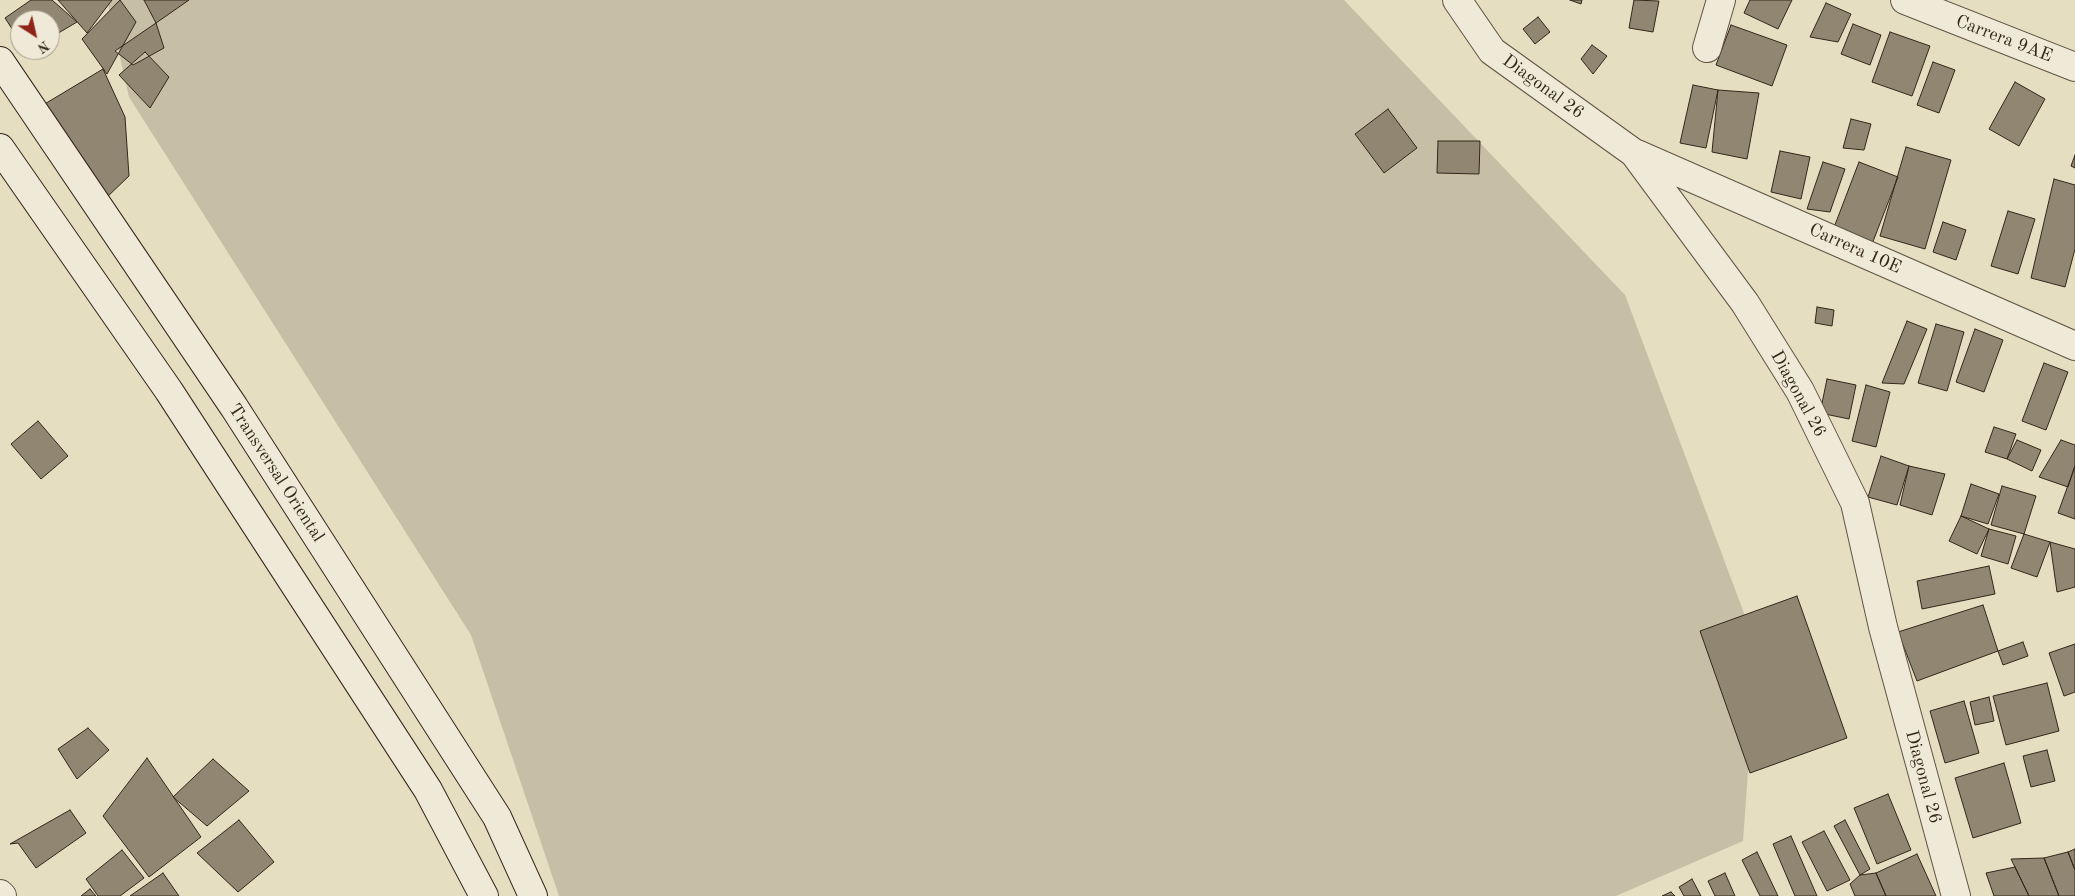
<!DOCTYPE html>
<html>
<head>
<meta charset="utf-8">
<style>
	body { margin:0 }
	#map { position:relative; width:2075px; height:896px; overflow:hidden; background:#e5dec1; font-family:"Old Standard TT",serif }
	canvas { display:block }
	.north { position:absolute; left:10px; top:10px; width:50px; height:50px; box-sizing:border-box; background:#eeead7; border:1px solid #a49c8c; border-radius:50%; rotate:145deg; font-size:14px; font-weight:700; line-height:20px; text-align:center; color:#34261b }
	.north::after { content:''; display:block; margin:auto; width:18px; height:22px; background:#8f2418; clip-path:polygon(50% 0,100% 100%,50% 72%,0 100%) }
</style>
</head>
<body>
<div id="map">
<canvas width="2075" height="896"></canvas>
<div class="north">N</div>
</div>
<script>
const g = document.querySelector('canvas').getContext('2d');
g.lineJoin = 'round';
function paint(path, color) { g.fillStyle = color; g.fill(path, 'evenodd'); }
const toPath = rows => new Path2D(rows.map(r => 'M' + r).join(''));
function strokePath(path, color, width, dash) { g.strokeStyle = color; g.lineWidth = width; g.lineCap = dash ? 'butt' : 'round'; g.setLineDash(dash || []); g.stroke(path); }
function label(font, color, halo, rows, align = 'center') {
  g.font = font + ' "Old Standard TT",serif'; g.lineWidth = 5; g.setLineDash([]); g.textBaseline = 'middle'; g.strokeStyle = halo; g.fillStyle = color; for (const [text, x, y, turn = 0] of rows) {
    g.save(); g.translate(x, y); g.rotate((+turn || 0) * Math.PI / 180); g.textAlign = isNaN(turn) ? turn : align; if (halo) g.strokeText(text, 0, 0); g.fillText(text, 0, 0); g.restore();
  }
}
paint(toPath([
	[107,0,1344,0,1625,295,1757,648,1743,841,1616,896,559,896,471,635,129,97]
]), '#c7bfa5');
const building = toPath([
	[31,0,52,0,77,22,50,38,50,20,20,20,20,41,5,18,31,0],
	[58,0,112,0,87,33,58,0],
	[120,0,136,22,107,74,82,39,120,0],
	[144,0,189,0,156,23,144,0],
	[1570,0,1582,0,1581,4,1570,0],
	[1634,0,1659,1,1653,32,1629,28,1634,0],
	[1750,0,1792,0,1778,29,1744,13,1750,0],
	[1826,3,1851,14,1838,42,1810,37,1826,3],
	[1538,17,1550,32,1535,44,1523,29,1538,17],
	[156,23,164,48,133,65,115,51,156,23],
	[1853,24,1881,35,1870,65,1841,54,1853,24],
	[1731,25,1787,45,1772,86,1716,65,1731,25],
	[1890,32,1930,46,1912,96,1872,82,1890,32],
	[1592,45,1607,56,1593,74,1581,59,1592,45],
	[145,52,169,77,150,108,119,75,145,52],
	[1933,62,1955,70,1939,113,1917,105,1933,62],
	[103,69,125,117,129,176,105,199,43,105,103,69],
	[2015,82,2045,99,2019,146,1989,129,2015,82],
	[1693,85,1718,90,1706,148,1680,143,1693,85],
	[1718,90,1759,93,1747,159,1712,152,1718,90],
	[1388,109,1417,148,1384,173,1355,134,1388,109],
	[1851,119,1871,124,1864,150,1843,148,1851,119],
	[1438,141,1480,141,1479,174,1437,173,1438,141],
	[1906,147,1951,160,1925,249,1880,236,1906,147],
	[1780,151,1810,157,1801,199,1771,192,1780,151],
	[2075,155,2075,168,2071,166,2075,155],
	[1823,162,1845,169,1830,212,1807,209,1823,162],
	[1859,162,1898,177,1872,244,1833,230,1859,162],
	[2054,179,2075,185,2075,249,2065,287,2031,278,2054,179],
	[2008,211,2035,219,2018,274,1991,266,2008,211],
	[1943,222,1966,230,1956,260,1933,252,1943,222],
	[1817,307,1834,310,1832,326,1815,323,1817,307],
	[1907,321,1927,329,1904,384,1882,383,1907,321],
	[1936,324,1964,332,1947,391,1918,383,1936,324],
	[1975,329,2003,340,1984,392,1956,382,1975,329],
	[2044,363,2068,372,2046,430,2022,421,2044,363],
	[1827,379,1856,385,1849,419,1820,413,1827,379],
	[1866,385,1890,392,1876,447,1852,441,1866,385],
	[38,421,68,456,41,479,11,444,38,421],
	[1994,427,2016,434,2007,459,1985,452,1994,427],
	[2017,440,2041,450,2032,471,2007,459,2017,440],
	[2061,440,2075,445,2075,466,2068,487,2039,477,2061,440],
	[1881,456,1909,466,1897,505,1868,497,1881,456],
	[1909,466,1945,474,1932,515,1900,505,1909,466],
	[2075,466,2075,519,2058,513,2075,466],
	[1971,484,1999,494,1988,524,1961,516,1971,484],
	[2002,486,2036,496,2024,534,1991,525,2002,486],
	[1961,516,1989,529,1977,554,1949,541,1961,516],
	[1989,529,2016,536,2008,564,1981,556,1989,529],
	[2024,534,2050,542,2037,577,2011,568,2024,534],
	[2050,542,2075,549,2075,587,2057,592,2050,542],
	[1989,566,1995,594,1922,609,1917,581,1989,566],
	[1797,596,1847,738,1750,773,1700,631,1797,596],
	[1983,605,1998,651,1917,681,1898,632,1983,605],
	[2023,642,2028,656,2003,665,1998,651,2023,642],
	[2075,644,2075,692,2064,696,2049,653,2075,644],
	[2047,683,2059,731,2006,745,1993,696,2047,683],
	[1989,697,1994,721,1975,725,1970,702,1989,697],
	[1964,701,1979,753,1945,763,1930,711,1964,701],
	[88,728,109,750,77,779,58,749,88,728],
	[2047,750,2055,781,2031,787,2023,756,2047,750],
	[147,758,201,837,149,877,103,816,147,758],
	[213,759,249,791,207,826,173,797,213,759],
	[2004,763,2021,823,1973,838,1955,778,2004,763],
	[1888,794,1911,850,1877,864,1854,808,1888,794],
	[70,810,86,833,36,868,18,843,10,844,70,810],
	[239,820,274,862,238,892,197,853,239,820],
	[1845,820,1870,869,1860,875,1834,826,1845,820],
	[1824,831,1850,880,1827,891,1802,842,1824,831],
	[1791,836,1817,896,1795,896,1773,844,1791,836],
	[2075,849,2075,870,2068,852,2075,849],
	[122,850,144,878,120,896,98,896,86,879,122,850],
	[1757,852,1778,896,1760,896,1742,860,1757,852],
	[2068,852,2075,870,2075,896,2059,896,2044,858,2068,852],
	[1917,854,1936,896,1886,896,1876,873,1917,854],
	[2044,858,2059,896,2029,896,2011,859,2044,858],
	[2015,867,2029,896,1994,896,1986,873,2015,867],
	[163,873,179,896,130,896,163,873],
	[1725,873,1735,896,1715,896,1708,881,1725,873],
	[1876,873,1886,896,1855,896,1850,884,1860,875,1876,873],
	[1692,879,1701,896,1684,896,1679,887,1692,879],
	[90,889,96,896,81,896,90,889],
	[1671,892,1675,896,1662,896,1671,892]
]);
paint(building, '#908671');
strokePath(building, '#34261b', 1);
const street = toPath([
	[1457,0,1492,51,1634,153,1745,303,1800,391,1855,503,1883,627,1956,896],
	[1905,0,2075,67],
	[1707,48,1721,0],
	[1637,154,2075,346],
	[0,894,2,896]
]);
const secondary = toPath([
	[0,61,234,407,497,817,533,896],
	[0,148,169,391,428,790,484,896]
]);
strokePath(street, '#605444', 30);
strokePath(secondary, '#34261b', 30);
strokePath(street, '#eeead7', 28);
strokePath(secondary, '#eeead7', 28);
label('18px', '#34261b', '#eeead7', [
	["Carrera 9AE",2004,39,21],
	["Diagonal 26",1543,87,36],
	["Carrera 10E",1855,249,24],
	["Diagonal 26",1798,394,61],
	["Transversal Oriental",276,473,57],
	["Diagonal 26",1923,777,75]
]);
</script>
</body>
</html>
